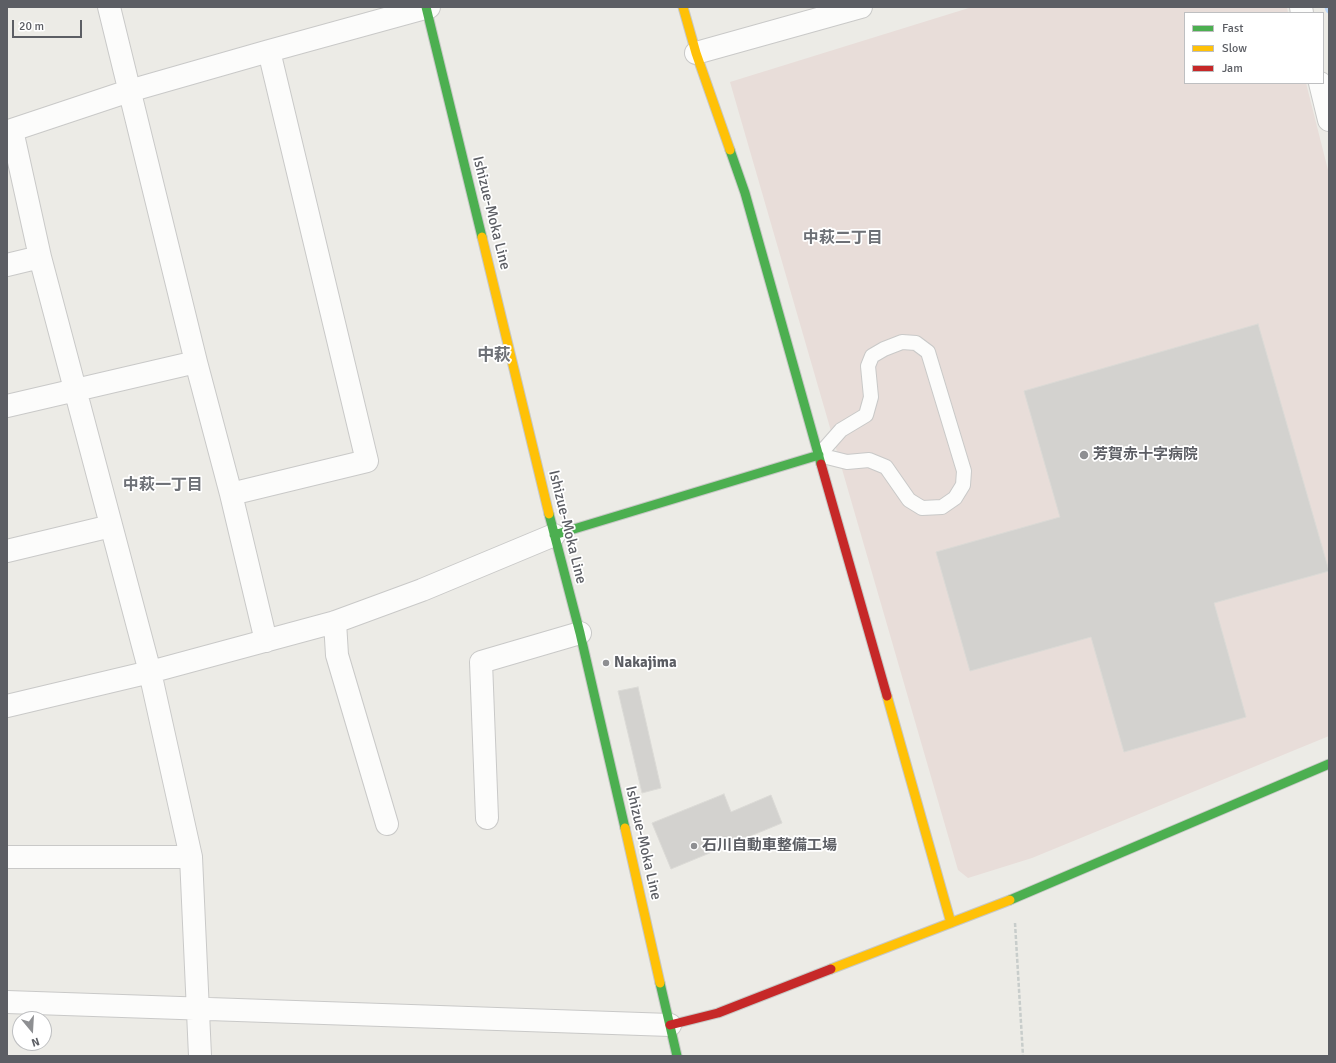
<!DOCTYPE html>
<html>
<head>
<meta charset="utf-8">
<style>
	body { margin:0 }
	#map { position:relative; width:1336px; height:1063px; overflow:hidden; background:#ecebe6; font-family:Signika,sans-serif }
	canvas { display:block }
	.frame { position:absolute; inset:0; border:8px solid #5c5e64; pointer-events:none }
	.legend { position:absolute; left:1184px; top:12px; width:140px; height:72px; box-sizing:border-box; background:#fff; border:1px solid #bebfc1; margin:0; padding:5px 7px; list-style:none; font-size:12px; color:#5c5e64 }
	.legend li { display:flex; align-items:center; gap:8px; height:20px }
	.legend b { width:20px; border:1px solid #bebfc1 }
	.north { position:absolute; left:12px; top:1011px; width:40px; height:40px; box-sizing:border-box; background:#fff; border:1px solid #bebfc1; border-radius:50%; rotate:162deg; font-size:11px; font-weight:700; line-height:16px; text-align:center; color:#5c5e64 }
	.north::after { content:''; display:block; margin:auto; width:14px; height:18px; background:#8e8f92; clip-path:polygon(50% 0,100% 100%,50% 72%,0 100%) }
	.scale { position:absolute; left:12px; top:20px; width:70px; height:18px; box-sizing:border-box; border:2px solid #5c5e64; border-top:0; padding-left:5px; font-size:12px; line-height:14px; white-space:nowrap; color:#5c5e64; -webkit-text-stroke:3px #fff; paint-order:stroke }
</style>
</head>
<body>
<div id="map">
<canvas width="1336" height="1063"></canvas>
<div class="frame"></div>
<ul class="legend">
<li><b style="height:5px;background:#4caf50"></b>Fast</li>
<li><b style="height:5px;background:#ffc107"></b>Slow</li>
<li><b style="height:5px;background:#c62828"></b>Jam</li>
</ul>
<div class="north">N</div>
<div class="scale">20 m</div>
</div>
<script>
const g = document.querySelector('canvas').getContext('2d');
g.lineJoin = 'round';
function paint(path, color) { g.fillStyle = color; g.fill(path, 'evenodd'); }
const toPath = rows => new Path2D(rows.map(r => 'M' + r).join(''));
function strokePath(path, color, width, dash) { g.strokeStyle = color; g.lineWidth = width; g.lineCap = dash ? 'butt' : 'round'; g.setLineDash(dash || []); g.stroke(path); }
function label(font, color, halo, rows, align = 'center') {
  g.font = font + ' Signika,"Noto Sans JP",sans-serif'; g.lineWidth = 3.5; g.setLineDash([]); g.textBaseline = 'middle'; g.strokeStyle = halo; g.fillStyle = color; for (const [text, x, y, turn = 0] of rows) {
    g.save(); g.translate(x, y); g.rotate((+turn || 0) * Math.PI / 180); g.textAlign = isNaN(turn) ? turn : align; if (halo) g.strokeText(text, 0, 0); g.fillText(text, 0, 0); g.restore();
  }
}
paint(toPath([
	[972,7,1287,7,1288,13,1185,13,1185,83,1306,83,1329,174,1329,736,1032,858,968,878,958,870,730,82]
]), '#e8ddd9');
strokePath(toPath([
	[1328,7,1329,10]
]), '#b9d5f8', 7);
const building = toPath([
	[1258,324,1329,571,1214,603,1246,717,1124,752,1091,637,970,671,936,552,1060,517,1024,391,1258,324],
	[638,687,661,788,642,793,618,691,638,687],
	[724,794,731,812,771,795,782,823,671,869,652,823,724,794]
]);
paint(building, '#d3d2cf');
strokePath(building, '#dbdad6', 1);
const lane = toPath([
	[902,342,916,343,928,352,964,471,963,485,955,498,942,507,922,508,909,500,886,467,869,460,847,462,819,455,841,430,866,415,871,397,868,366,872,356,884,349,902,342]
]);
const street = toPath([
	[109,7,196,362,231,494,266,641],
	[1301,7,1302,13],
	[696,53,861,7],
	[1320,83,1329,120],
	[12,130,129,91,269,51],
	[7,131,12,130,40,257,7,265],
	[40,257,150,672,191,857,200,1056],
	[7,406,196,362],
	[231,494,367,461,269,51,429,7],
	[7,551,111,526],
	[335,622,337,655,387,824],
	[7,706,150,672,335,622,422,590,554,535],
	[487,818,481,662,580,633],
	[7,857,191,857],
	[7,1002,670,1025]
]);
const fast = toPath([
	[426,7,482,237],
	[730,150,745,193,821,464],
	[549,514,580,633,625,828],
	[554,535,819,455],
	[1010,900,1329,764],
	[660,983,677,1056]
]);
const slow = toPath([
	[683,7,696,53,730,150],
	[482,237,549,514],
	[887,696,951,923],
	[625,828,660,983],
	[831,969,1010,900]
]);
const jam = toPath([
	[821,464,887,696],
	[670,1025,718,1013,831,969]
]);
strokePath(lane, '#c9c9c8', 16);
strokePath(street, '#c9c9c8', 24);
strokePath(fast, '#c7c8c6', 11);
strokePath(slow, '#c7c8c6', 11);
strokePath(jam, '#c7c8c6', 11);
strokePath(toPath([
	[1015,923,1023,1056]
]), '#c8cdcb', 2.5, [4, 2]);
strokePath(lane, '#fcfcfb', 14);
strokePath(street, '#fcfcfb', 22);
strokePath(fast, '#4caf50', 9);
strokePath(slow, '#ffc107', 9);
strokePath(jam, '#c62828', 9);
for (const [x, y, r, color] of [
	[1084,455,5,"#8e8f92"],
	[606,663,4,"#8e8f92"],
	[694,846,4,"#8e8f92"]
]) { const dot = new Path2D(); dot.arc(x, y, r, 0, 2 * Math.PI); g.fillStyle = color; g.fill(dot); strokePath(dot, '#fff', 1.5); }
label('15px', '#5c5e64', '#fff', [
	["Ishizue-Moka Line",491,213,76],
	["Ishizue-Moka Line",567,527,76],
	["Ishizue-Moka Line",643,843,77]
]);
label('bold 15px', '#5c5e64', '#fff', [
	["芳賀赤十字病院",1093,455],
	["Nakajima",614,663],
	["石川自動車整備工場",702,846]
], 'left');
label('bold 16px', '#6d7076', '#fff', [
	["中萩二丁目",843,239],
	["中萩一丁目",163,486]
]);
label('bold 17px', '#6d7076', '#fff', [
	["中萩",494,356]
]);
</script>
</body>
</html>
